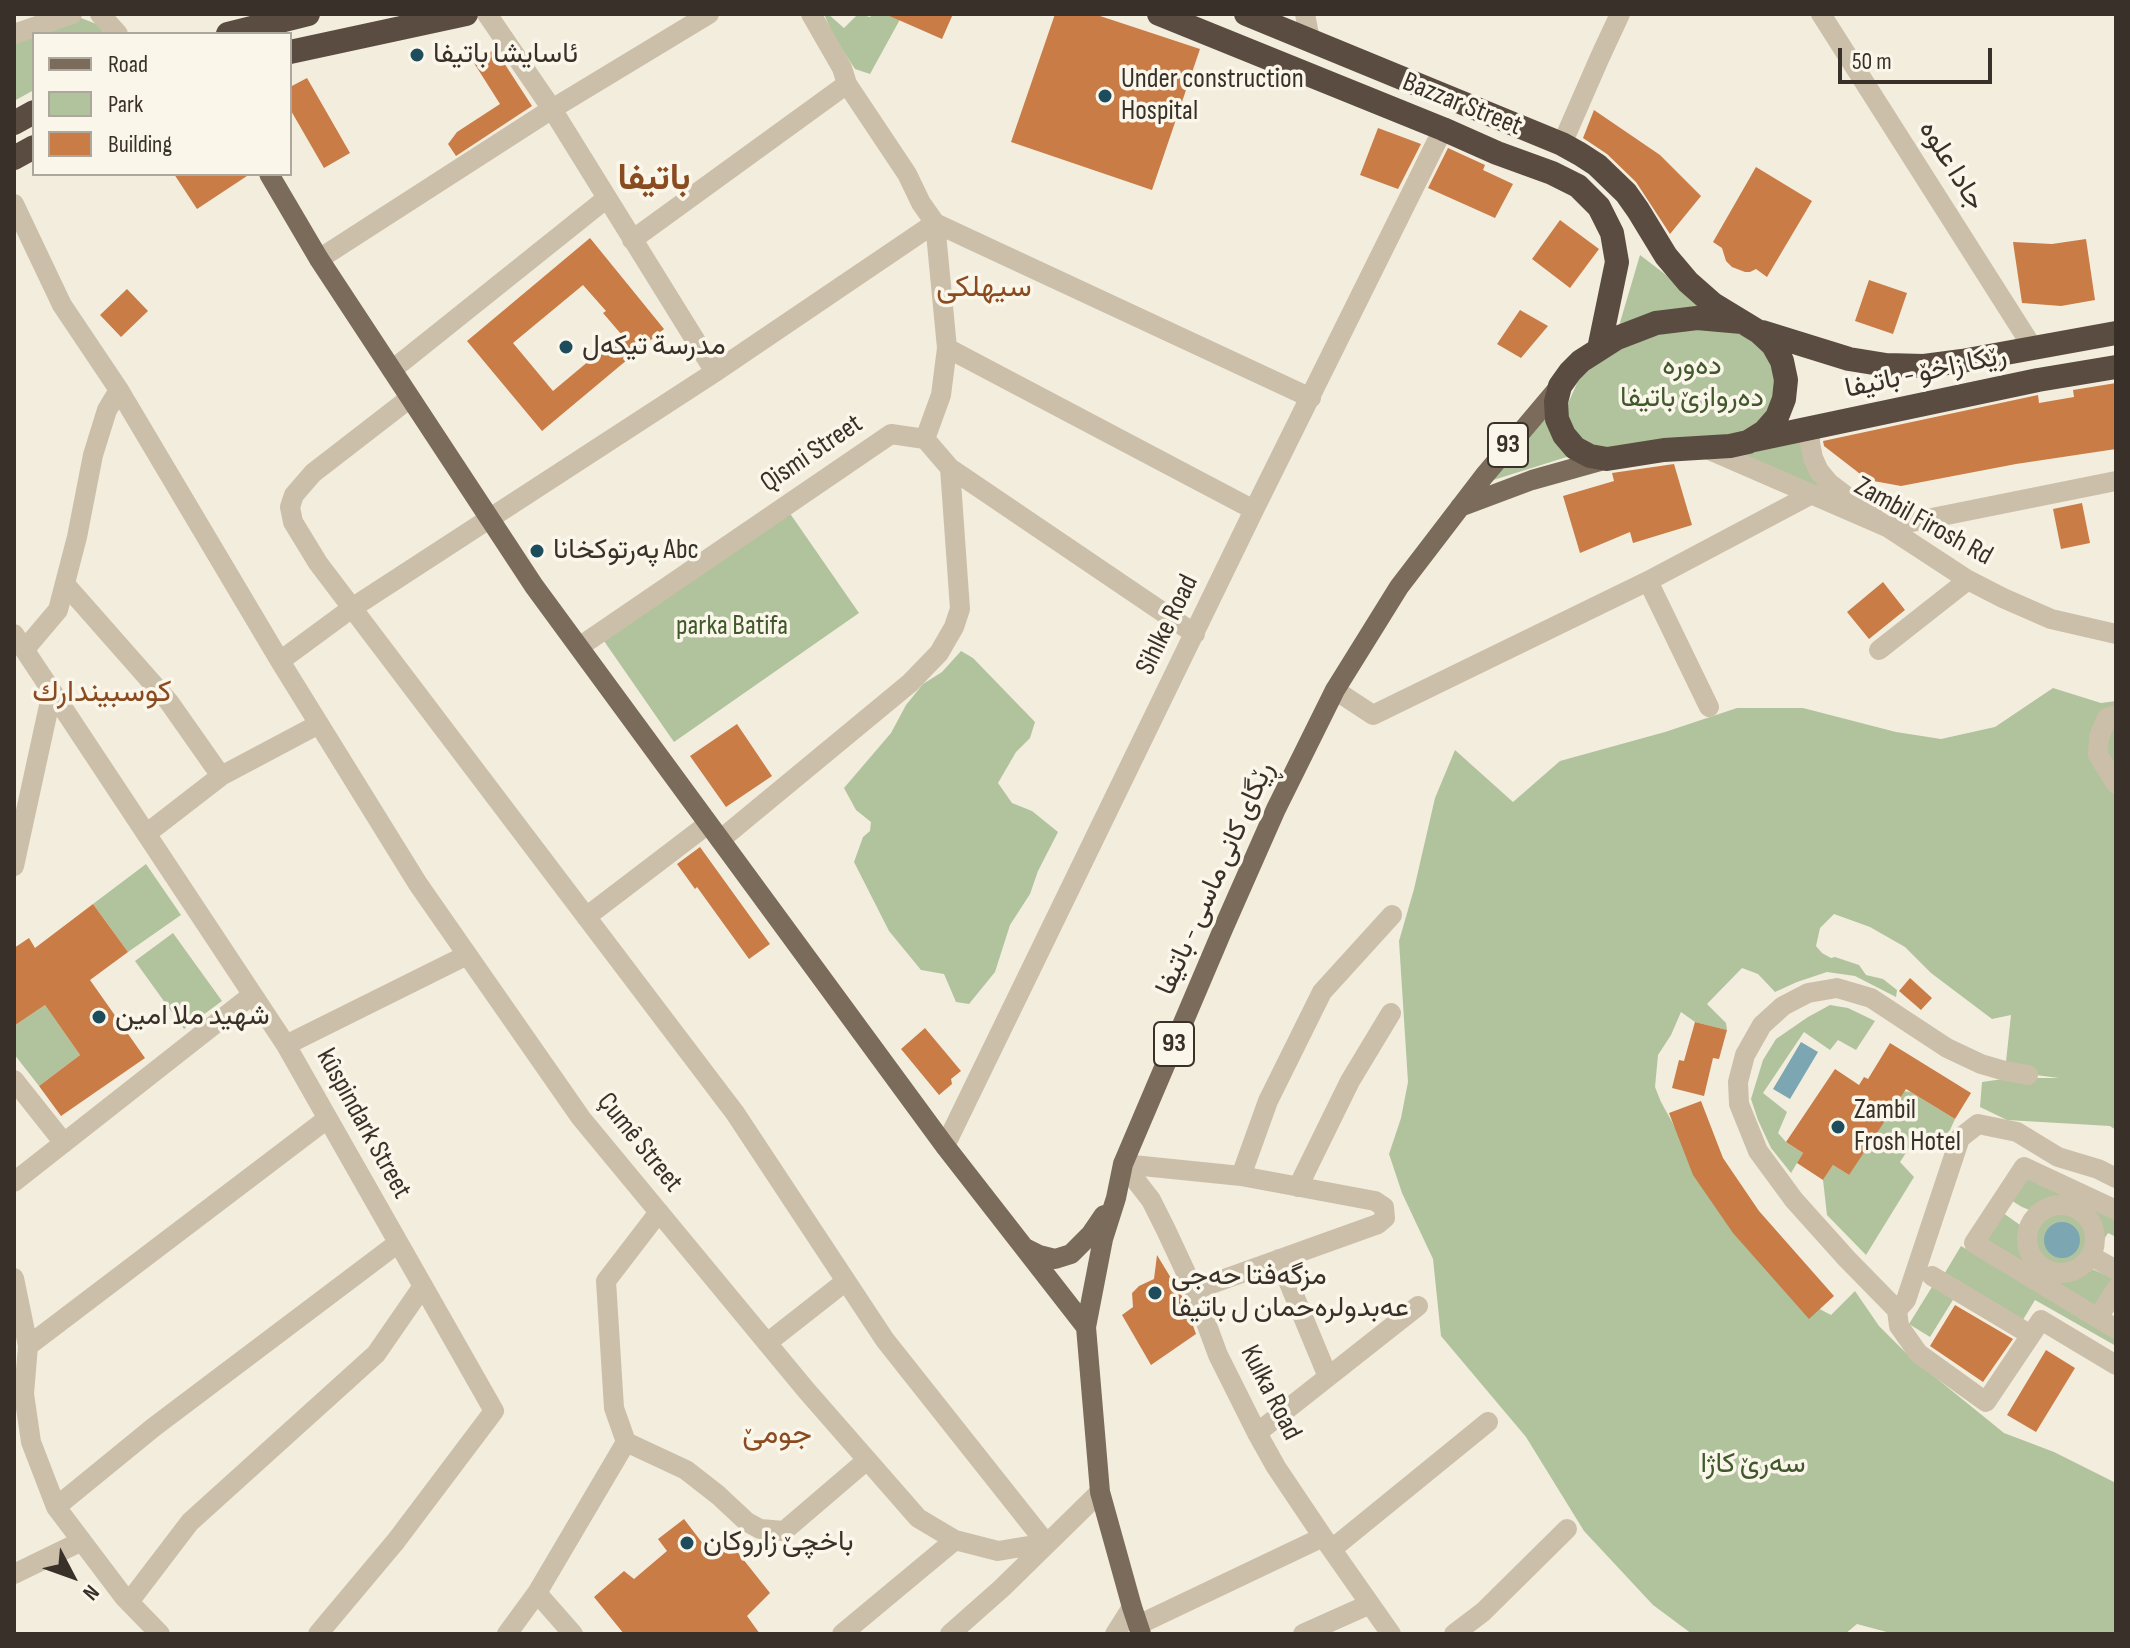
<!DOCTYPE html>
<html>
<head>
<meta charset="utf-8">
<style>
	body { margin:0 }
	#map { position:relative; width:2130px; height:1648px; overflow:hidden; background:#f3edde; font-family:"Sofia Sans Condensed",sans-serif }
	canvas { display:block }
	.frame { position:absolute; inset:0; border:16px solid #393129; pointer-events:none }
	.legend { position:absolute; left:32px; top:32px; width:260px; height:144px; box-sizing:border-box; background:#faf6ea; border:2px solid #ada79d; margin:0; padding:10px 14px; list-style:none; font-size:24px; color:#393129 }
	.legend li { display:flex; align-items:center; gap:16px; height:40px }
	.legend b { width:40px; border:2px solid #ada79d }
	.north { position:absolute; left:32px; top:1536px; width:80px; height:80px; -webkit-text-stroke:6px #faf6ea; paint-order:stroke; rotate:131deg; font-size:22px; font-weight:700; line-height:32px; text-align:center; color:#393129 }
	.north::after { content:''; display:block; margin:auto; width:28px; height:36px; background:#393129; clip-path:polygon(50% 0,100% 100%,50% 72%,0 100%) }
	.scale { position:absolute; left:1838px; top:48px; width:154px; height:36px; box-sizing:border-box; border:4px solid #393129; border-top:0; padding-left:10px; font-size:24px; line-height:28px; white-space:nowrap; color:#393129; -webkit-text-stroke:6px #faf6ea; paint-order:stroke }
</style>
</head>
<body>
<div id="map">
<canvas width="2130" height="1648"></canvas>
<div class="frame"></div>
<ul class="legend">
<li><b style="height:10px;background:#7b6b5a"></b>Road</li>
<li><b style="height:22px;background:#b0c39d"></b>Park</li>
<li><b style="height:22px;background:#c97c46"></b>Building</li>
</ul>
<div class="north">N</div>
<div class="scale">50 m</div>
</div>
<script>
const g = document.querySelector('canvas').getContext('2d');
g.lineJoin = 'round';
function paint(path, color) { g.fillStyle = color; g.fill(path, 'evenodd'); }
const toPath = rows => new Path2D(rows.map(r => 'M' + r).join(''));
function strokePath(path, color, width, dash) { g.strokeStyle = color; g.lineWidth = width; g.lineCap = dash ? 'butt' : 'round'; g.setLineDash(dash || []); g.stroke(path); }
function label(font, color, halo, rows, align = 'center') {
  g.font = font + ' "Sofia Sans Condensed",Vazirmatn,sans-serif'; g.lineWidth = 7; g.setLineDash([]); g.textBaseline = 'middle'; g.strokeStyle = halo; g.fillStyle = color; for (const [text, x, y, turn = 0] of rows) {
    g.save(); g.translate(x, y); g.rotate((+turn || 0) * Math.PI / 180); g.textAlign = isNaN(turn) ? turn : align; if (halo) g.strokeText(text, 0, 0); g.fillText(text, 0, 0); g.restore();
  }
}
paint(toPath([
	[824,14,828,14,844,28,858,14,870,17,873,14,903,14,870,74,855,69,833,35],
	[81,18,99,25,104,34,39,34],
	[34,36,34,90,14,101,14,43],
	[1640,255,1708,307,1619,326],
	[1691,326,1730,329,1758,343,1775,364,1780,389,1758,425,1738,436,1607,449,1585,442,1572,427,1566,408,1578,381,1600,359,1651,334],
	[1546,413,1570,456,1490,481],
	[1799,438,1824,488,1798,481,1737,453],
	[789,512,859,613,674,742,604,641],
	[961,651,973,658,1035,722,1030,738,1016,752,998,783,1012,803,1032,811,1058,832,1038,871,1030,894,1010,925,995,972,969,1004,956,1002,944,974,921,970,889,931,854,862,863,837,870,831,871,822,856,810,844,788,891,733,906,705,923,684,942,672],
	[2053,688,2101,703,2116,701,2116,1130,2110,1126,2007,1120,1980,1107,1982,1082,2010,1078,2059,1078,2005,1071,2011,1015,1992,1019,1931,973,1905,947,1870,927,1834,914,1820,928,1816,946,1822,953,1831,958,1835,957,1859,965,1866,975,1883,979,1897,990,1896,997,1855,976,1827,972,1797,982,1775,992,1758,974,1742,968,1707,1004,1726,1023,1727,1030,1695,1022,1681,1012,1671,1035,1658,1055,1655,1087,1661,1102,1702,1176,1812,1305,1831,1315,1855,1291,1879,1326,1909,1356,2004,1433,2054,1452,2116,1483,2116,1634,1894,1634,1857,1624,1845,1634,1692,1634,1653,1605,1584,1531,1526,1437,1441,1336,1433,1259,1402,1193,1389,1154,1401,1118,1408,1082,1399,941,1414,889,1435,798,1455,750,1513,802,1560,761,1665,732,1737,708,1803,708,1896,732,1941,739,1995,727],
	[146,864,181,915,128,952,93,904],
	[173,933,222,1001,184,1029,135,961],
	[45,1005,80,1055,39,1086,14,1054,14,1026],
	[1830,1005,1848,1008,1875,1021,1856,1050,1838,1040,1830,1050,1804,1032,1763,1093,1787,1112,1778,1133,1786,1142,1803,1153,1791,1173,1771,1148,1758,1120,1751,1099,1763,1060,1776,1039,1808,1017],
	[1882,1089,1911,1092,1955,1119,1950,1130,1930,1153,1913,1142,1900,1162,1914,1177,1866,1255,1827,1215,1823,1180,1833,1165,1849,1175],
	[2026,1175,2075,1202,2050,1200,2032,1211,2022,1207,2009,1199],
	[2091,1205,2116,1220,2116,1237,2108,1233,2103,1241,2088,1210],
	[2003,1213,2023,1227,2021,1243,2031,1267,1984,1239],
	'2036 1240a26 26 0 1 1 52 0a26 26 0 1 1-52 0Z',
	[1961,1246,2116,1336,2116,1346,2035,1300,2021,1323,1943,1276],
	[2090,1268,2114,1279,2097,1308,2047,1280,2050,1277,2067,1279],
	[1935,1282,1956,1295,1930,1337,1909,1324]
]), '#b0c39d');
paint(toPath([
	[1801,1042,1818,1052,1790,1099,1773,1089],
	'2044 1240a18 18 0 1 1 36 0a18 18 0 1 1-36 0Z'
]), '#7ca6b1');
paint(toPath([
	[885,14,953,14,942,39],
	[1055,14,1094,14,1200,49,1152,190,1011,142],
	[495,49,532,106,456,156,448,144,457,132,500,104,474,63],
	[307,78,350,153,324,168,290,109,290,87],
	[1594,110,1660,155,1701,196,1670,234,1636,182,1607,154,1583,138],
	[1378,128,1421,144,1398,189,1360,175],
	[1448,148,1485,165,1483,170,1513,184,1495,218,1428,188],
	[1756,167,1812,201,1767,277,1756,269,1750,272,1745,272,1732,267,1726,261,1722,248,1713,242],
	[174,174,250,174,197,209],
	[1560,220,1599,249,1570,288,1532,259],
	[590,238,664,329,542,431,467,341],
	[583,285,606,311,603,313,621,334,553,391,513,343],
	[2086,239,2095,300,2061,306,2022,303,2013,242,2052,244],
	[1869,280,1907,293,1893,334,1855,321],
	[127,289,148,311,121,337,100,315],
	[1520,310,1548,326,1521,358,1497,344],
	[2116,383,2116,449,2016,464,1901,486,1868,480,1824,446,1823,441,2038,395,2039,403,2074,397,2073,390],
	[1674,464,1692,525,1633,543,1630,532,1580,553,1563,496,1614,481,1612,473],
	[2082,503,2090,543,2061,549,2053,509],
	[1883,582,1905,610,1869,639,1847,612],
	[737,724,772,776,726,807,690,756],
	[700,847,770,944,749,959,697,887,695,889,677,864],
	[93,904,128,952,90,980,145,1058,61,1116,39,1086,80,1055,45,1005,14,1026,14,948,29,938,35,948],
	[1910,978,1932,998,1921,1010,1899,991],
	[1695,1022,1727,1030,1719,1059,1713,1058,1704,1096,1672,1088,1679,1060,1684,1061],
	[925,1028,961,1071,951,1079,952,1084,939,1095,901,1049],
	[1890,1043,1971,1093,1955,1119,1906,1089,1849,1175,1833,1165,1823,1180,1797,1163,1803,1153,1786,1142,1835,1069,1859,1085,1864,1077,1868,1079],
	[1701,1101,1723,1158,1759,1211,1834,1296,1809,1319,1733,1233,1693,1175,1669,1113],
	[1157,1255,1183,1298,1196,1334,1151,1365,1122,1315,1133,1307,1132,1293,1139,1286,1154,1279],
	[1955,1305,2013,1339,1983,1382,1930,1346],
	[2046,1350,2075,1368,2036,1432,2007,1415],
	[684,1519,710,1553,727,1539,770,1593,747,1616,760,1634,624,1634,594,1597,624,1571,634,1579,667,1551,658,1539]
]), '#c97c46');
strokePath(toPath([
	[100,14,118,34],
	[487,14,552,109,715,372],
	[811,14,842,68,847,84,907,174,921,203,935,223,947,348,941,395,925,439],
	[1305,14,1310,40],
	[1821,14,2033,348],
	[14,34,72,14],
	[1562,144,1600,57,1620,14],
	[14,204,62,305,119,390,280,661,418,884,581,1118,806,1390,918,1518,955,1540,998,1551,1046,1543],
	[632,240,847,84],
	[319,259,552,109,709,14],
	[947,348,1254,510],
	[392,370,607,198],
	[410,398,313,473,294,495,290,507,293,522,318,563,735,1113,885,1340,1046,1543],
	[1810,428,1810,443,1813,458,1819,471,1829,483,1887,527,2116,481],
	[1705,448,1887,527,1968,580,2003,598,2051,619,2116,634],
	[1648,581,1709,707],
	[65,584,169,702,221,776],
	[14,634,286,1045,494,1411,396,1541,318,1634],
	[579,647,891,434,925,439,950,468,1195,634],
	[25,649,58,610,77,537,93,455,107,410,119,390],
	[1879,650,1968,580],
	[280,661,352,608,715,372,935,223,1311,398],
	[1335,690,1373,715,1648,581,1812,494],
	[2116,715,2107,718,2099,737,2098,755,2116,784],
	[146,834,221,776,319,724],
	[720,840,910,683,939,653,954,627,960,609,950,468],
	[14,866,52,692],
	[586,917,708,824],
	[286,1045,467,955],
	[2028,1075,2005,1071,1981,1064,1947,1048,1871,998,1837,988,1808,993,1783,1006,1762,1025,1745,1055,1738,1082,1739,1104,1758,1151,1794,1200,1847,1259,1897,1310,1899,1326,1918,1353,1986,1402,2041,1320,2116,1365],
	[14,1080,64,1143],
	[945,1146,1254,510,1443,129],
	[1123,1164,1151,1200,1166,1230,1194,1290,1218,1355,1257,1433,1276,1467,1323,1537,1391,1634],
	[1123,1164,1241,1176,1375,1201,1384,1207,1385,1218,1378,1224,1194,1290],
	[1241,1176,1268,1101,1322,992,1392,915],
	[14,1182,252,995],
	[1298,1187,1350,1081,1391,1013],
	'2027 1239a34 34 0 1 1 68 0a34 34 0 1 1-68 0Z',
	[2116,1210,2024,1167,1974,1243,2116,1329],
	[2091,1256,2116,1270],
	[1279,1259,1328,1377],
	[1932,1276,2031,1335],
	[14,1278,28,1346,24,1394,31,1442,56,1507,124,1597,160,1634],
	[1897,1310,1906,1300,1960,1138,1978,1124,2017,1132,2058,1157,2098,1169,2116,1178],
	[2098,1318,2116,1289],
	[767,1343,846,1281],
	[28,1346,327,1119],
	[1257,1433,1418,1306],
	[626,1442,686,1470,718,1495,747,1522,760,1529,784,1531,867,1460],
	[56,1507,154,1427,398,1243],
	[1332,1549,1488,1422],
	[14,1574,82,1541],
	[537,1593,573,1634],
	[129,1602,190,1522,376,1354,423,1286],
	[1138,1625,1323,1537],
	[507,1634,537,1593,626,1442,614,1408,606,1281,659,1212],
	[842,1634,955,1540],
	[950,1634,1002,1588,1100,1492],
	[1115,1634,1132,1607],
	[1303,1634,1370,1604],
	[1454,1634,1483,1612,1567,1529]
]), '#ccbfa9', 20);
strokePath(toPath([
	[269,174,319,259,534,586,945,1146,1086,1327],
	[1460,507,1532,480,1607,459],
	[1025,1248,1039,1255,1055,1259,1071,1254,1091,1234,1104,1215],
	[1141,1634,1132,1607,1100,1492,1086,1327,1103,1239,1116,1198,1123,1164,1223,929,1276,809,1335,690,1399,587,1484,476,1560,386]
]), '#7b6b5a', 20);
strokePath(toPath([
	[1159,14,1443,129,1497,153,1552,173,1578,186,1599,207,1612,233,1617,262,1599,349],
	[1246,14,1562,144,1580,154,1597,165,1626,193,1638,210,1666,256,1688,282,1713,304,1759,332,1773,345,1782,361,1786,380,1784,399,1777,417,1764,432,1748,442,1730,446,1664,450,1607,459,1590,456,1575,448,1564,435,1557,419,1556,402,1560,386,1570,372,1581,361,1617,338,1656,323,1697,318,1742,322],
	[228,34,308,14],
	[290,52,466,14],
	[14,123,34,112],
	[14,158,34,147],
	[1762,332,1849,359,1886,365,1924,366,1962,361,2116,333],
	[1754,440,2038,380,2116,367]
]), '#5a4c40', 24);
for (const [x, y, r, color] of [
	[417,55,8,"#1d4d5c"],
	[1105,96,8,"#1d4d5c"],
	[566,347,8,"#1d4d5c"],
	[537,551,8,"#1d4d5c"],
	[99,1017,8,"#1d4d5c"],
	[1838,1127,8,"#1d4d5c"],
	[1155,1293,8,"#1d4d5c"],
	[687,1543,8,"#1d4d5c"]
]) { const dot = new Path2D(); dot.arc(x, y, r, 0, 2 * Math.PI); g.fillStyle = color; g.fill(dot); strokePath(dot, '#faf6ea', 3); }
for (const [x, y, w] of [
	[1508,445,40],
	[1174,1044,40]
]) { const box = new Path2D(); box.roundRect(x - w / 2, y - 22, w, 44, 6); g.fillStyle = '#faf6ea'; g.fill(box); strokePath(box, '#393129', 2); }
label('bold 26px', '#393129', null, [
	["93",1508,445],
	["93",1174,1044]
]);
label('28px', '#393129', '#faf6ea', [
	["ئاسایشا باتیفا",433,55],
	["Under construction",1121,80],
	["Hospital",1121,112],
	["مدرسة تيكه‌ل",582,347],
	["په‌رتوكخانا Abc",553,551],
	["شهيد ملا امين",115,1017],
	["Zambil",1854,1111],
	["Frosh Hotel",1854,1143],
	["مزگەفتا حەجی",1171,1277],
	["عەبدولرەحمان ل باتیفا",1171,1309],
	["باخچێ زاروکان",703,1543]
], 'left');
label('28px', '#393129', '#faf6ea', [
	["Bazzar Street",1462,105,22],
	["جادا علوه",1951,166,58],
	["رێکا زاخۆ - باتیفا",1926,373,-12],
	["Qismi Street",812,454,-34],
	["Zambil Firosh Rd",1923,522,29],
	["Sihlke Road",1168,625,-64],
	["ڕێگای کانی ماسی - باتيفا",1216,879,-66],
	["kûspindark Street",363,1124,61],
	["Çumê Street",639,1143,51],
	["Kulka Road",1270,1393,63]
]);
label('28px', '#40582c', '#faf6ea', [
	["ده‌وره‌",1692,367],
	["ده‌روازێ باتيفا",1692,399],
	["parka Batifa",732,627],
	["سەرێ کاژا",1753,1465]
]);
label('30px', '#8a4b20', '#faf6ea', [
	["سيهلكى",984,288],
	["كوسبيندارك",102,693],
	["جومێ",777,1435]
]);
label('bold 36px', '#8a4b20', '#faf6ea', [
	["باتیفا",654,180]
]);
</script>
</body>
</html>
